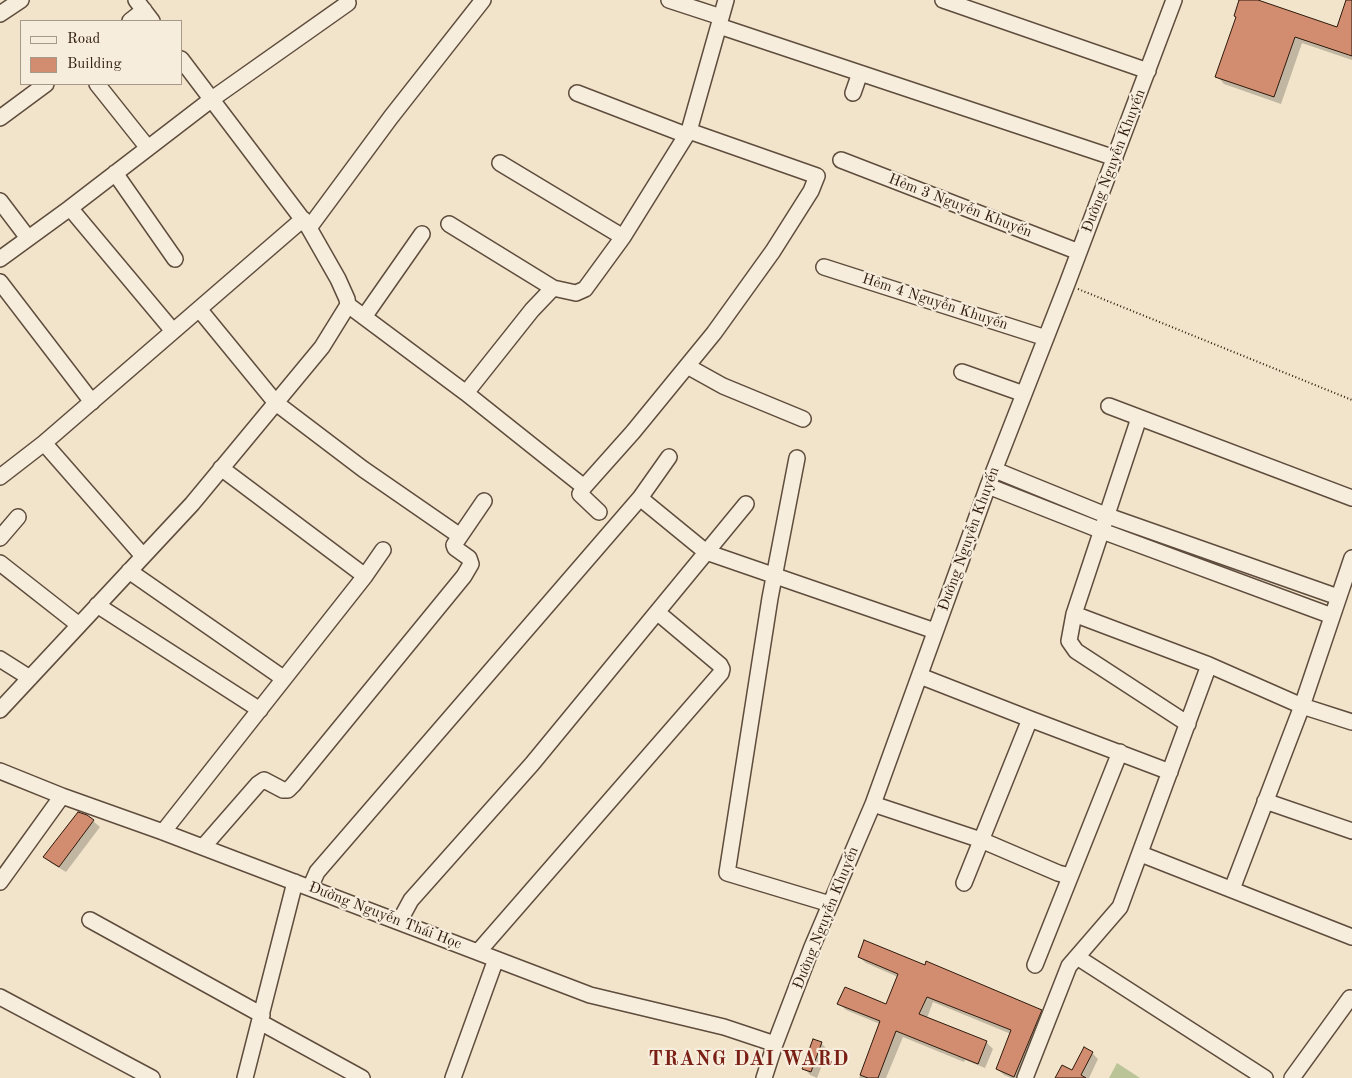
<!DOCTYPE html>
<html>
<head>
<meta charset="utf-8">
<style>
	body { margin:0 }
	#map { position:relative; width:1352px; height:1078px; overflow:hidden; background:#f2e4ca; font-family:"Old Standard TT",serif }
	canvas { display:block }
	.legend { position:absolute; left:20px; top:20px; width:162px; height:65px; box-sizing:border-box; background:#f7eddd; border:1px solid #a6998a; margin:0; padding:6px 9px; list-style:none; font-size:15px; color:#2d1a0d }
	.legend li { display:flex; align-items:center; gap:10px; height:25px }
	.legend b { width:25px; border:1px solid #a6998a }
</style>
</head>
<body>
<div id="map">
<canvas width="1352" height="1078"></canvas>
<ul class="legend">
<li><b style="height:6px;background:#f7eddd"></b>Road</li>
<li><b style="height:14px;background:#d28c6f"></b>Building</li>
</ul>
</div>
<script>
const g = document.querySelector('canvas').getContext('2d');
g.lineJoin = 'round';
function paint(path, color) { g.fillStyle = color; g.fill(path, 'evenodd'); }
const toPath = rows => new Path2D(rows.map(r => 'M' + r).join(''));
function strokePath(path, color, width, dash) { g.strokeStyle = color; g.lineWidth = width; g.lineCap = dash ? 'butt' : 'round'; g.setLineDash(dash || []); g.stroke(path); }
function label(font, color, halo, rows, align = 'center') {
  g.font = font + ' "Old Standard TT",serif'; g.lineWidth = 4.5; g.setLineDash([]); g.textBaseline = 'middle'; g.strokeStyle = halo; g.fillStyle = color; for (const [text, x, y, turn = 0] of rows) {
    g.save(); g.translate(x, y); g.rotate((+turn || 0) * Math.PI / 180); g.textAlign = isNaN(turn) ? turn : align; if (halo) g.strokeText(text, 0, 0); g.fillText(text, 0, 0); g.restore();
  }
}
paint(toPath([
	[1117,1063,1140,1078,1109,1078]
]), '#bac497');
paint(toPath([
	[1240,0,1255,0,1338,28,1347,0,1352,0,1352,60,1302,43,1281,104,1224,84,1217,76,1237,18],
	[93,821,100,827,66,872,51,863,45,857],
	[859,957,1041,1011,1047,1018,1023,1078,1011,1078,1004,1075,997,1069,1011,1034,933,1002,927,1018,986,1042,993,1049,985,1068,965,1060,964,1062,903,1037,886,1078,859,1078,880,1024,846,1010,839,1004,887,1006,898,977,866,963],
	[821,1043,828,1050,817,1078,810,1075,804,1068],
	[1092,1053,1098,1059,1089,1078,1056,1078,1073,1072]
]), '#0003');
const building = toPath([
	[1239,0,1258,0,1337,27,1346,0,1352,0,1352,56,1295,37,1274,97,1215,77,1236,17,1234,16,1239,0],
	[78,812,87,815,94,820,59,867,43,857,78,812],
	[864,940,925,965,926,961,1042,1010,1014,1077,996,1069,1011,1030,927,997,919,1014,987,1041,978,1064,896,1031,878,1078,868,1078,860,1075,880,1021,837,1004,845,987,886,1004,898,974,858,957,864,940],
	[813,1039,822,1042,811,1072,802,1069,813,1039],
	[1084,1047,1093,1052,1081,1075,1086,1078,1055,1078,1062,1065,1072,1070,1084,1047]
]);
paint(building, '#d28c6f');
strokePath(building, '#2d1a0d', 1);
const minor = toPath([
	[136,0,152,21],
	[669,0,721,17],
	[943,0,1148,71],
	[0,14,21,0],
	[130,21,144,10],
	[719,26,1115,158],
	[97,84,148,148],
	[577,93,686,135],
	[853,93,860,73],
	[0,118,46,84],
	[841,160,1079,252],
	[500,163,623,237],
	[115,173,175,259],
	[0,201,28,238],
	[70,208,212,99,348,3],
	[449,224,553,288],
	[309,228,391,117,483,0],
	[0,259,70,208,173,331],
	[824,267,1046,338],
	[0,282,92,402],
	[348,305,466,393,584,487],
	[199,309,276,403,363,469,460,536],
	[364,317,422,234],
	[687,366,723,386,803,419],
	[962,372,1024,394],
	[466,393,532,310,553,288,576,293,585,289,623,237,689,131,726,0],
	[1109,406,1352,498],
	[1139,418,1074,614,1069,641,1076,651,1188,724],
	[797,458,770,598,727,873,830,904],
	[221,468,365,576],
	[995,470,1108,516,1338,597],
	[0,477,44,443],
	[988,486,1102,531,1332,616],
	[640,498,669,457],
	[599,512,580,494,584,487,633,432,714,333,773,251,811,191,817,176,689,131],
	[0,538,18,517],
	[143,556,44,443,303,219],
	[0,563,79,625],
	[129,571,283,678],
	[97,605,260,710],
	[1074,614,1209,665,1302,706,1352,722],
	[0,659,30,678],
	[920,676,1030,719,1170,772],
	[0,710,192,504,322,347,348,305,347,299,338,279,309,228,181,59],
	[0,771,62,796,163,832,590,995,724,1027,775,1044],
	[1265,801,1352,831],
	[873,804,981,840,1058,873,1069,876],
	[163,832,365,576,383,550],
	[203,847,258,784,264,780,283,790,288,790,293,785,464,576,471,564,469,558,455,548,454,545,484,501],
	[1141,854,1352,937],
	[0,882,62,796],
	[964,883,1030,719],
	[310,888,317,872,640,498,706,552,935,631],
	[1232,889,1302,706,1352,558],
	[90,920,262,1015],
	[399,922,411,900,532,764,746,504],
	[478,952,721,673,722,669,720,665,657,612],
	[1077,957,1265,1078],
	[1035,965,1120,752],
	[0,997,152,1078],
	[260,1022,362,1078],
	[245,1078,295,882],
	[453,1078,496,959],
	[764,1078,775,1044,812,947,873,804,988,486,1067,284,1174,0],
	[1025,1078,1069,966,1120,907,1209,665],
	[1292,1078,1350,998]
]);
strokePath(minor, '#5e4c3c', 18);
strokePath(toPath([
	[1078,289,1352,400]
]), '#2d1a0d', 2, [1, 2.5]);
strokePath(minor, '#f7eddd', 15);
label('15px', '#2d1a0d', '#f7eddd', [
	["Đường Nguyễn Khuyến",1114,161,-69],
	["Hẻm 3 Nguyễn Khuyến",960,206,21],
	["Hẻm 4 Nguyễn Khuyến",935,302,18],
	["Đường Nguyễn Khuyến",969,539,-70],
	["Đường Nguyễn Thái Học",385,916,21],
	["Đường Nguyễn Khuyến",826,918,-68]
]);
g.letterSpacing = '1px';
label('bold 20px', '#7a1f14', '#f7eddd', [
	["TRANG DAI WARD",749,1060]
]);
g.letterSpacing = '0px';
</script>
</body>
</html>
